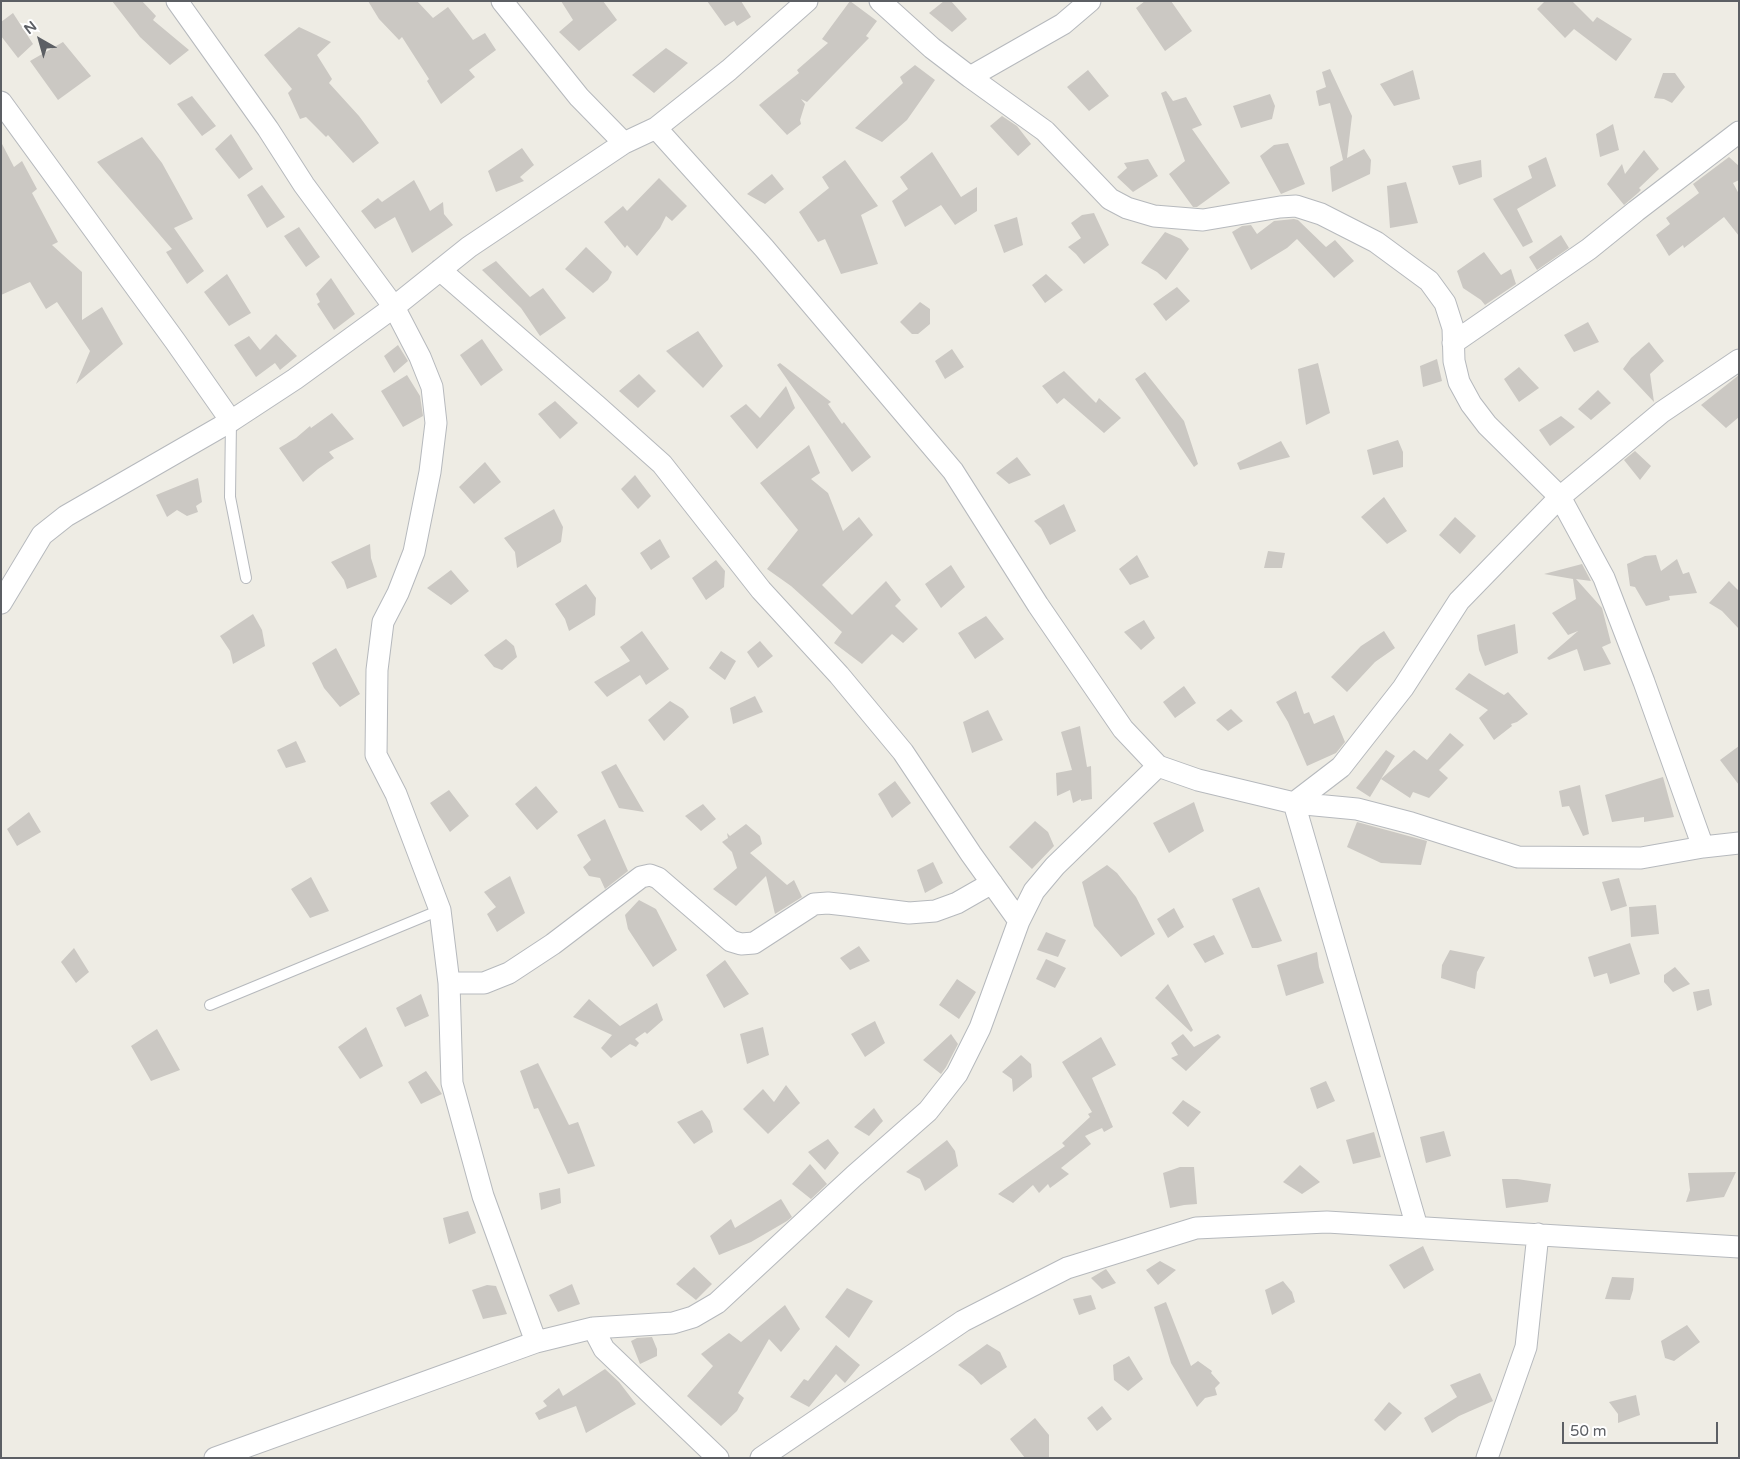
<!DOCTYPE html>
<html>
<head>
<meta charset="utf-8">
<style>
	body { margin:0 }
	#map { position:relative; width:1740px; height:1459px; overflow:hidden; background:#eeece4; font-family:"Varela Round",sans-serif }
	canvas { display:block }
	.frame { position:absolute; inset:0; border:2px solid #5c5f64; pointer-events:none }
	.north { position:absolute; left:15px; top:15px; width:50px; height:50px; -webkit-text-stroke:4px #fff; paint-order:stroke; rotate:322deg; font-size:14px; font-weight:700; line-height:20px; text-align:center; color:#5c5f64 }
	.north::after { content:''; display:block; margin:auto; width:18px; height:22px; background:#5c5f64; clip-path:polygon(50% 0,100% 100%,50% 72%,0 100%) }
	.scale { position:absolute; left:1562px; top:1422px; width:156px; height:22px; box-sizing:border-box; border:2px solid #5c5f64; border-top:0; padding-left:6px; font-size:15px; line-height:18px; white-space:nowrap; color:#5c5f64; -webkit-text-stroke:4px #fff; paint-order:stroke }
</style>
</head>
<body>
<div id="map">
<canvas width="1740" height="1459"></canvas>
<div class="frame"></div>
<div class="north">N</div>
<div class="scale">50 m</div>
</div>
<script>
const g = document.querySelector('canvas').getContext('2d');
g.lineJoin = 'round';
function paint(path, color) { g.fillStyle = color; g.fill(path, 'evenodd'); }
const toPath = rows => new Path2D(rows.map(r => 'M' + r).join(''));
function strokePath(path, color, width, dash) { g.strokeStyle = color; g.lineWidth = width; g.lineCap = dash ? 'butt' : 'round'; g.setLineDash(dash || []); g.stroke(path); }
paint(toPath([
	[112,1,142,1,156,16,153,20,189,50,170,65,140,37],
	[368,1,417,1,433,18,448,7,473,40,485,33,496,50,469,70,475,77,441,104,427,81,429,79,402,37,399,40,379,19],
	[561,1,603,1,617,20,579,51,559,32,573,20],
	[707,1,741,1,751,17,737,26,734,21,725,26],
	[850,1,877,21,866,36,869,38,807,102,801,99,805,104,800,120,801,124,787,135,759,105,799,73,797,70,828,43,822,39],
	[944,1,951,1,967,19,952,32,929,13],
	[1145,1,1171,1,1192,31,1165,51,1136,8],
	[1545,1,1572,1,1593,22,1597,17,1632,39,1616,61,1574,29,1565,38,1537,9],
	[13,13,33,44,18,58,1,36,1,22],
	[299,27,331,42,317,55,332,79,329,83,359,116,379,143,353,163,328,135,326,137,306,117,300,119,288,93,292,89,264,55],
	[63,42,91,76,58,100,30,61],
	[666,48,688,63,654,93,632,75],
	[915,65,935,80,907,120,882,142,855,128,903,83,900,77],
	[1330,69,1352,116,1347,158,1364,149,1371,160,1370,174,1332,192,1330,167,1343,160,1330,103,1319,106,1316,91,1326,87,1322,72],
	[1088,70,1109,96,1089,111,1067,87],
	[1413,70,1420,99,1394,106,1380,84],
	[1663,73,1675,73,1685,87,1672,103,1664,99,1654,98],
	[1166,91,1173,101,1186,97,1202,125,1192,129,1230,183,1197,207,1193,207,1169,174,1185,161,1161,93],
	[1270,94,1275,106,1272,119,1241,128,1233,106],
	[192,96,216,126,202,136,177,104],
	[1002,116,1017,126,1031,144,1018,156,990,126],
	[1613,124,1619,150,1600,157,1596,134],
	[231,134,253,169,239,179,215,149],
	[142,137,162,163,193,219,174,228,204,271,187,284,166,252,172,249,97,162],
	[1,142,14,167,22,161,37,189,32,193,58,242,52,245,82,272,82,320,102,307,123,344,76,384,90,351,57,302,46,309,30,282,1,295],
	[1288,143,1305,184,1281,194,1260,156,1274,145],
	[522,148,534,165,520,177,524,181,496,192,488,171],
	[1644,150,1659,169,1639,188,1641,190,1638,193,1624,205,1607,184,1622,164,1625,174],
	[932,152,961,197,977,187,977,211,955,225,941,205,905,227,892,201,908,189,900,177],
	[1546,157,1556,186,1517,209,1533,242,1523,247,1493,199,1532,178,1528,166],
	[1729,157,1739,166,1739,180,1733,183,1739,194,1739,236,1724,217,1684,248,1683,245,1669,256,1656,235,1670,224,1666,218,1699,193,1693,184],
	[1148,159,1158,176,1133,192,1117,177,1127,168,1124,163],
	[845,160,878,206,861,215,878,264,841,274,825,239,818,242,799,212,829,188,822,177],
	[1481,160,1482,177,1459,185,1452,166],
	[772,174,784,189,765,204,747,194],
	[659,178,687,206,672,221,666,216,660,228,637,256,627,245,625,248,604,222,623,206,627,211],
	[414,180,420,191,430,211,443,202,444,214,453,225,412,253,395,217,375,229,361,211,378,198,382,202],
	[1406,182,1418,223,1390,228,1387,186],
	[262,185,285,217,267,228,247,195],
	[1094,213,1109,245,1084,264,1076,254,1068,247,1081,238,1071,223,1082,215],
	[1017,217,1023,245,1004,253,994,225],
	[1294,219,1298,220,1326,247,1335,240,1354,261,1334,278,1297,239,1287,248,1251,270,1232,232,1242,226,1251,225,1257,234,1274,221],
	[299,227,320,257,306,267,284,236],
	[1165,232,1181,239,1189,249,1166,280,1157,272,1141,263],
	[1561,235,1569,248,1537,270,1529,257],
	[586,247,612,272,608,280,593,293,565,269],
	[1484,252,1501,275,1511,269,1516,284,1485,305,1481,300,1463,288,1457,271],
	[496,261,530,297,543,288,566,318,540,336,521,308,482,270],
	[227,274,251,313,229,326,204,292],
	[1046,274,1063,290,1045,303,1032,285],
	[331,278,355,314,334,330,317,304,320,302,316,294],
	[1177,287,1190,301,1166,321,1153,304],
	[920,302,930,309,930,324,918,334,912,334,900,322],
	[1588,322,1599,342,1574,352,1564,335],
	[698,331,723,366,703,388,666,351],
	[276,334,297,356,280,370,275,363,256,377,234,345,249,336,260,350],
	[482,339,503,370,481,386,460,355],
	[1649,342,1664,361,1650,374,1654,402,1623,369,1631,358],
	[398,345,408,361,394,373,384,356],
	[952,349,964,367,945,379,935,361],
	[1437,359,1442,381,1423,387,1420,366],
	[780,363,831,402,828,404,842,424,844,422,871,457,852,472,777,365],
	[1318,363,1330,413,1306,425,1298,369],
	[1519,367,1539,388,1519,402,1504,379],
	[1064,371,1096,403,1099,398,1121,418,1104,433,1064,398,1057,404,1042,386],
	[1145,372,1184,421,1198,464,1194,467,1135,379],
	[639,374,656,391,638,408,619,391],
	[407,375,420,396,423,416,403,427,381,391],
	[1739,375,1739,417,1726,428,1701,405],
	[786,386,795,408,757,449,730,416,746,404,760,418],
	[1598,390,1611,403,1591,420,1578,409],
	[555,401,578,423,560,439,538,414],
	[332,413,354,439,329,452,334,458,318,469,303,482,279,448,296,438,310,426,311,428],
	[1561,416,1575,427,1550,446,1539,430],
	[1398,440,1403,452,1403,467,1373,475,1367,450],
	[1281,441,1290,457,1240,470,1237,463],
	[809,445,820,473,811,479,828,493,843,531,859,517,873,535,822,585,852,615,886,581,901,600,895,606,918,629,903,643,892,634,862,664,834,643,842,632,791,586,767,569,798,530,760,483],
	[1635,451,1651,466,1640,480,1624,460],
	[1017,457,1031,475,1009,484,996,473],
	[485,462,501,482,474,504,459,487],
	[635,475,651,496,638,509,621,489],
	[198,478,202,502,196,506,198,512,187,516,177,510,167,517,156,495],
	[1384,497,1407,531,1387,544,1361,517],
	[1064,504,1076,531,1050,545,1041,528,1034,521],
	[554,509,563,527,561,542,517,568,515,552,504,538],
	[1455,517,1476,536,1460,554,1439,535],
	[660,539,670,557,651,570,640,553],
	[370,544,371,558,377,577,347,589,344,580,331,562],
	[1268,551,1285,553,1282,568,1264,568],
	[1137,555,1149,577,1130,585,1119,569],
	[1656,555,1661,571,1677,559,1683,574,1689,572,1697,593,1669,596,1670,600,1646,606,1635,587,1630,586,1627,564,1645,556],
	[716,560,725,571,724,587,706,600,692,578],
	[1582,564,1591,581,1576,579,1602,608,1611,643,1602,647,1611,664,1584,671,1577,649,1549,660,1547,658,1578,631,1568,635,1552,613,1576,599,1573,579,1544,574],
	[951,565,965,587,941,608,925,584],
	[451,570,469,591,451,605,427,588],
	[1729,581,1739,591,1739,629,1722,611,1709,603],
	[586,584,596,598,595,615,569,631,565,619,555,604],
	[253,614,262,630,265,646,233,664,230,651,220,636],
	[986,616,1004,639,975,659,958,633],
	[1144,620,1155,638,1141,650,1124,632],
	[1515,624,1518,653,1485,666,1479,650,1477,635],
	[642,631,669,669,646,685,640,675,607,697,594,682,630,661,620,647],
	[1384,631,1395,648,1375,662,1347,692,1331,677,1361,646],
	[506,639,514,646,517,657,502,670,494,667,484,655],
	[760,641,773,656,758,668,747,652],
	[336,648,360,694,340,707,324,688,312,663],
	[721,651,736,661,725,680,709,668],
	[1469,673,1504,695,1508,692,1528,714,1517,722,1511,724,1512,726,1494,740,1479,718,1488,710,1455,689],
	[1184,686,1196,703,1175,718,1163,702],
	[1296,691,1304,714,1309,712,1314,724,1334,715,1345,742,1336,753,1307,766,1288,722,1276,702],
	[755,696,763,712,733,724,730,708],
	[670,701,683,709,689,717,664,741,648,720],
	[1231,709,1243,721,1228,731,1216,720],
	[988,710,1003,740,972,753,963,722],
	[1080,726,1087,767,1091,766,1092,799,1081,801,1081,799,1073,803,1070,790,1057,796,1056,773,1072,770,1061,732],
	[1450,733,1464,745,1439,770,1448,778,1429,798,1413,792,1410,798,1381,779,1414,750,1427,760],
	[296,741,306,762,286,768,277,750],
	[1739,746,1739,785,1720,760],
	[1386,750,1395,756,1370,797,1356,788],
	[616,764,644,812,619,808,601,772],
	[1663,777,1674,817,1644,822,1644,817,1612,822,1605,795],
	[895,781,911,803,892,818,878,794],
	[1580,785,1589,834,1583,836,1569,806,1562,807,1559,791],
	[536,786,558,812,537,830,515,804],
	[449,790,469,816,450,832,430,803],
	[1194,802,1204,831,1169,853,1153,823],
	[703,804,716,819,701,831,685,816],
	[29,812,41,832,17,846,7,829],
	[605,819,628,871,605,889,600,878,589,876,583,867,591,860,577,835],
	[1035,821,1048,832,1054,846,1032,869,1009,847],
	[1357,822,1427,841,1421,865,1381,863,1347,847],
	[746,824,760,836,762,844,750,853,787,885,794,880,802,897,775,914,766,876,736,906,713,889,737,868,732,852,722,842,728,838,727,833,730,836],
	[933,862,943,883,925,893,917,870],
	[1107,865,1117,873,1136,897,1155,934,1121,957,1094,926,1082,882],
	[510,876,525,913,497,932,487,914,496,907,484,892],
	[311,877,329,911,310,918,291,889],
	[1619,878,1627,906,1611,911,1602,882],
	[1259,887,1282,941,1258,948,1252,948,1232,899],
	[639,900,656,909,677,950,653,967,628,929,625,915],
	[1656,905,1659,934,1631,937,1629,907],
	[1174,908,1184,927,1168,938,1157,919],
	[1046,932,1066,940,1058,957,1037,950],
	[1214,935,1224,954,1205,963,1193,944],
	[1630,943,1640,974,1610,984,1607,973,1594,977,1588,957],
	[859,946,870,961,850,970,840,958],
	[74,948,89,972,76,983,61,962],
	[1450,950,1485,957,1477,972,1475,989,1441,978,1442,965],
	[1317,952,1319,967,1324,983,1286,996,1277,965],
	[1046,959,1066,968,1055,988,1036,979],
	[725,960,749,994,724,1008,706,975],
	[1675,967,1690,984,1673,992,1664,982,1664,975],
	[957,979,976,992,959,1019,939,1005],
	[1168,984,1193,1030,1191,1032,1155,998],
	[1709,989,1712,1005,1697,1011,1693,992],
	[421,994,429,1016,405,1027,396,1008],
	[589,999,620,1026,657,1003,663,1020,647,1034,645,1032,635,1039,639,1043,636,1047,630,1044,611,1058,601,1048,612,1035,573,1017],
	[875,1021,885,1043,865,1057,851,1034],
	[366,1027,383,1066,360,1079,338,1047],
	[763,1027,769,1055,747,1064,740,1034],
	[157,1029,180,1070,151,1081,131,1046],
	[951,1034,958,1044,946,1067,941,1074,923,1060],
	[1183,1034,1194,1047,1218,1034,1221,1037,1186,1071,1171,1058,1178,1055,1171,1043],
	[1101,1037,1116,1065,1092,1078,1113,1127,1104,1132,1102,1128,1085,1136,1091,1144,1061,1168,1069,1174,1050,1188,1048,1184,1039,1193,1033,1185,1013,1203,998,1194,1065,1146,1062,1143,1090,1117,1088,1114,1092,1112,1062,1062],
	[1021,1055,1031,1064,1032,1077,1013,1092,1012,1079,1002,1072],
	[538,1063,569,1125,578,1122,595,1166,568,1174,538,1108,534,1109,520,1071],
	[426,1071,442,1094,421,1104,408,1082],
	[1326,1081,1335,1101,1317,1109,1310,1088],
	[786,1085,800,1103,768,1134,743,1109,763,1089,774,1102],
	[1183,1100,1201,1112,1188,1127,1172,1113],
	[874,1108,883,1121,869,1136,854,1127],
	[702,1110,710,1121,713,1132,694,1144,677,1122],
	[1444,1131,1451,1156,1426,1163,1420,1137],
	[1374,1132,1381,1157,1353,1164,1346,1140],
	[828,1139,839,1153,825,1170,808,1152],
	[947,1140,955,1151,958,1166,925,1191,920,1179,906,1172],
	[810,1164,827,1184,811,1199,792,1184],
	[1300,1165,1320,1182,1302,1194,1283,1182],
	[1180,1167,1194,1167,1197,1204,1184,1205,1170,1208,1163,1173],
	[1736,1172,1724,1197,1686,1202,1690,1190,1688,1173],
	[1502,1179,1517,1179,1551,1184,1548,1202,1506,1208],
	[560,1188,561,1203,541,1210,539,1193],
	[781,1199,792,1217,787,1221,751,1242,719,1255,710,1236,731,1219,735,1228],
	[468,1211,476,1233,449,1244,443,1218],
	[1423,1246,1434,1270,1404,1289,1389,1265],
	[1160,1261,1176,1270,1158,1285,1146,1270],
	[694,1267,712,1284,696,1300,676,1284],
	[1106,1269,1116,1283,1102,1289,1091,1278],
	[1612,1277,1634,1278,1633,1290,1630,1300,1605,1299],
	[1283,1281,1292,1292,1295,1302,1272,1315,1265,1290],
	[572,1284,580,1304,558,1312,549,1295],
	[487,1285,496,1286,507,1314,483,1319,472,1290],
	[847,1288,873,1301,849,1338,825,1317],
	[1091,1295,1096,1309,1079,1315,1073,1299],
	[1166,1302,1191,1366,1198,1361,1212,1371,1211,1373,1220,1383,1215,1388,1217,1395,1205,1398,1197,1407,1171,1363,1154,1307],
	[785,1305,800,1329,781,1352,769,1339,738,1393,744,1398,737,1411,721,1426,687,1396,713,1366,701,1354,729,1333,741,1342],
	[1687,1325,1700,1342,1674,1361,1665,1358,1661,1341],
	[652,1337,657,1349,657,1356,640,1364,631,1341,637,1338],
	[987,1344,1000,1352,1007,1367,981,1385,973,1376,958,1365],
	[836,1345,860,1365,845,1383,836,1374,809,1407,790,1397,804,1379,808,1381],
	[1129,1356,1143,1379,1128,1391,1114,1380,1113,1365],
	[605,1369,619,1382,636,1404,586,1433,576,1406,539,1420,535,1413,547,1406,543,1401,559,1388,563,1396],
	[1480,1373,1493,1401,1459,1416,1432,1433,1424,1418,1457,1397,1450,1385],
	[1636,1395,1640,1415,1618,1423,1618,1414,1609,1402],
	[1389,1402,1402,1413,1385,1431,1374,1420],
	[1102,1406,1112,1419,1097,1431,1087,1418],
	[1035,1418,1049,1435,1049,1458,1025,1458,1010,1439]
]), '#cbc8c3');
const service = toPath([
	[231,421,230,497,246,578],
	[210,1005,440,910]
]);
const minor = toPath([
	[177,1,268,129,304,185,394,307,420,357,432,387,436,423,430,472,414,552,398,593,383,622,377,670,376,755,396,794,440,910,449,983,452,1083,483,1196,536,1342],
	[502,1,579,97,624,143,656,128,729,70,807,1],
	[880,1,932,48,970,77,1063,24,1090,1],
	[970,77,1045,131,1110,199,1127,208,1154,216,1203,220,1280,207,1296,206,1321,214,1376,242,1429,281,1445,303,1453,328,1454,361,1459,382,1471,404,1487,425,1560,497,1604,578,1644,682,1703,847],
	[1,102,175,341,231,421,295,379,394,307,469,247,624,143],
	[656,128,764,248,953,471,1038,605,1123,729,1158,766,1198,780,1294,803,1341,767,1403,688,1459,601,1560,497,1662,412,1739,360],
	[440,270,597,406,662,464,761,590,839,675,903,752,971,854,1019,921],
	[1453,343,1589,249,1636,211,1739,132],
	[1,603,42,535,66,516,231,421],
	[449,983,484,983,509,973,553,944,641,877,650,875,658,878,731,941,741,944,754,943,814,904,828,903,846,905,909,913,935,911,957,903,992,883],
	[1417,1227,1294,803,1357,809,1411,823,1518,857,1641,858,1703,847,1739,843],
	[593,1328,673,1323,693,1317,717,1303,854,1176,928,1111,957,1074,980,1028,1019,921,1034,891,1055,866,1158,766],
	[215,1458,536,1342,593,1328,604,1349,718,1458],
	[761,1458,963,1321,1067,1268,1196,1228,1327,1222,1739,1247],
	[1487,1458,1526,1347,1538,1234]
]);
strokePath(service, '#b6b9bd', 12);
strokePath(minor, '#b6b9bd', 23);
strokePath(service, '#fff', 10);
strokePath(minor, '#fff', 21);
</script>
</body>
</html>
